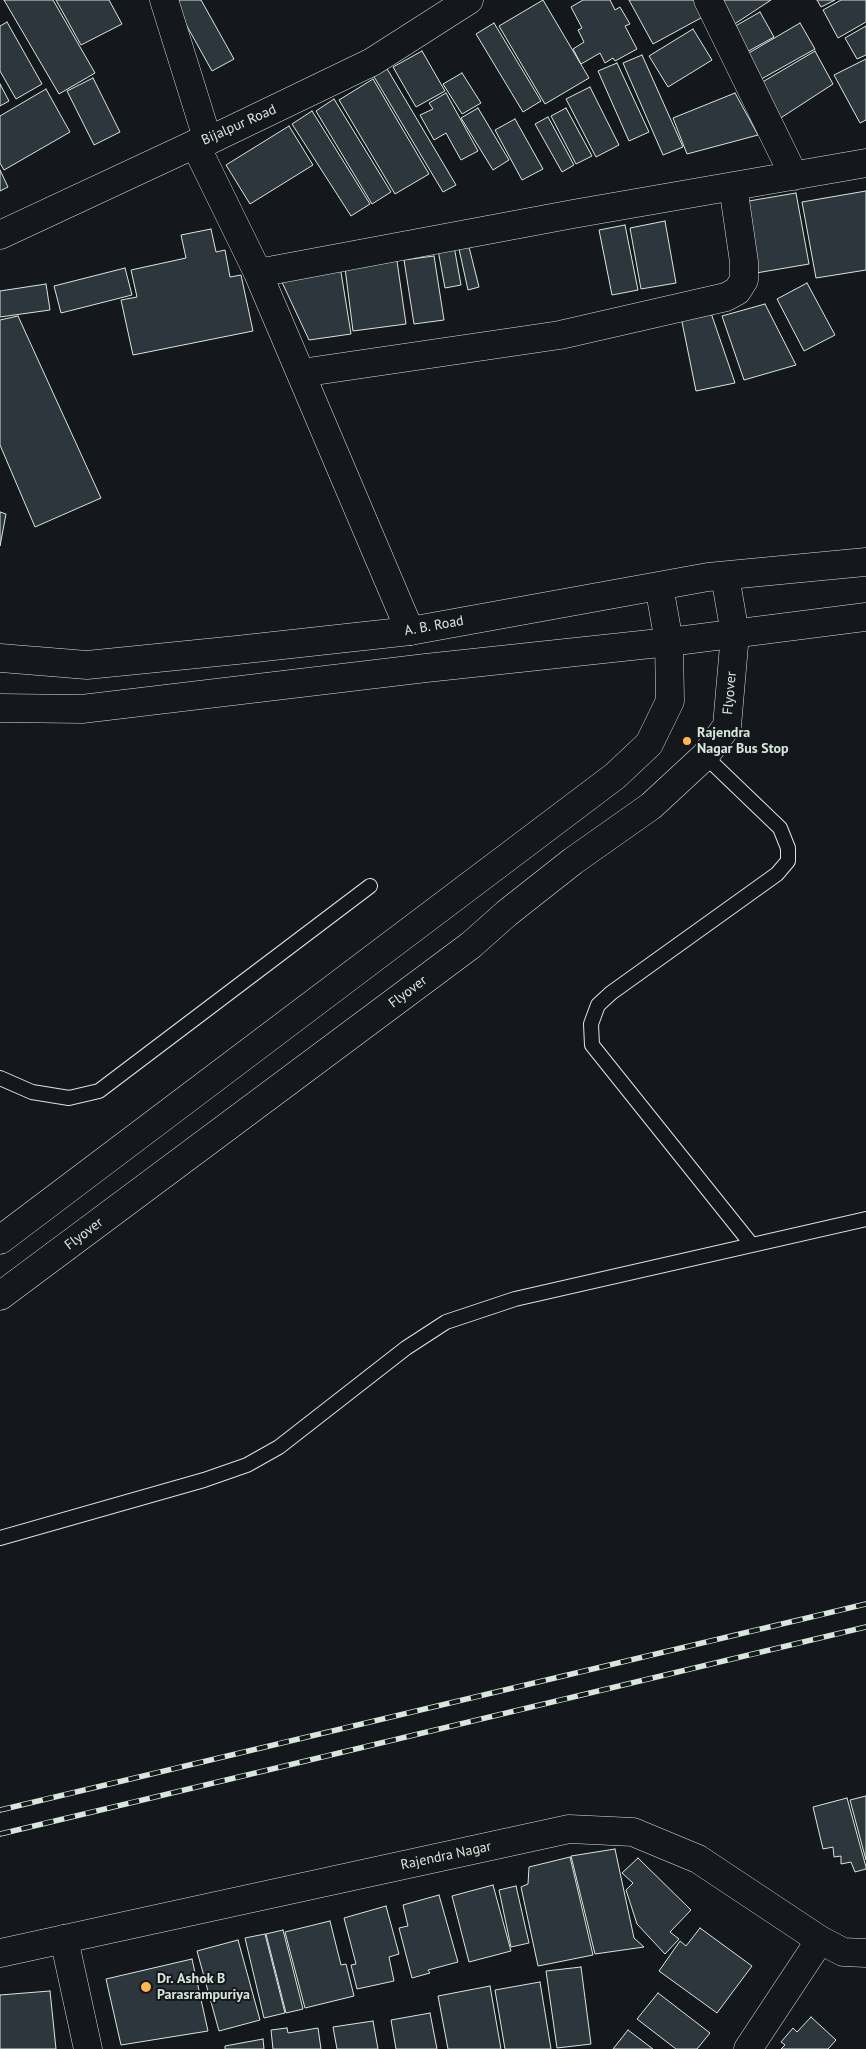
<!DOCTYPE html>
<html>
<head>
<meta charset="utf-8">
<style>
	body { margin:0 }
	canvas { display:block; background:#14181c }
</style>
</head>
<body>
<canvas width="866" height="2049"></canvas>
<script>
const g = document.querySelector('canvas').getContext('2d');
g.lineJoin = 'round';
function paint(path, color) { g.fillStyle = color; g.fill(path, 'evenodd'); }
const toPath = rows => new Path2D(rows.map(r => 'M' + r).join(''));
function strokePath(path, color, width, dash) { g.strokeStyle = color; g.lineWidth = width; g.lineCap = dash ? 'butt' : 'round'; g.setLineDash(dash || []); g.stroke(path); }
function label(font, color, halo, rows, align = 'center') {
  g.font = font + ' "PT Sans",sans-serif'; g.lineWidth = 4; g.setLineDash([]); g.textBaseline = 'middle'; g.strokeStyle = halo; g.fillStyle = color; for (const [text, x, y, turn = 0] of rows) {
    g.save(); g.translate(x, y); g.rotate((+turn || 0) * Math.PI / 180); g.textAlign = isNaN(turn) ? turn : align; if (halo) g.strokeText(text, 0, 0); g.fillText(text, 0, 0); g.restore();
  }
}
const building = toPath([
	[4,0,53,0,95,73,59,94,4,0],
	[56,0,109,0,122,24,81,45,56,0],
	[175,0,201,0,234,59,212,71,173,1,175,0],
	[543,0,589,78,545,104,499,26,543,0],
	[583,0,610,0,615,10,620,7,630,24,625,26,637,49,615,61,613,58,605,63,600,53,581,64,573,49,584,42,578,30,582,28,571,7,583,0],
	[629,0,703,0,710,13,653,44,629,0],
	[717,0,771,0,730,27,717,0],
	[817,0,835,0,821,7,817,0],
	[841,0,866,0,866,22,838,38,823,10,841,0],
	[760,12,774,37,745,53,732,28,760,12],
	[7,22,42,84,16,99,0,71,0,26,7,22],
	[494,23,541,101,523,112,476,34,494,23],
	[800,23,815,49,756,82,742,57,800,23],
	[866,26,866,55,857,59,845,38,866,26],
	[693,29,712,60,668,87,649,56,693,29],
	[422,51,445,91,416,107,393,67,422,51],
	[815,51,833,84,776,121,754,87,815,51],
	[642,55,683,147,663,155,623,63,642,55],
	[866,59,866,120,860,123,834,75,866,59],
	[617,63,649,132,629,141,598,71,617,63],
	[386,67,456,185,443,192,373,75,386,67],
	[462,73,481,103,462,114,443,84,462,73],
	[93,78,120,132,94,145,67,91,93,78],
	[373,79,429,174,395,194,339,100,373,79],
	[0,84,9,101,0,106,0,84],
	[590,87,619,145,596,157,566,99,590,87],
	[46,89,70,132,4,170,0,163,0,116,46,89],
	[446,93,478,151,461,160,446,133,434,140,420,115,433,109,429,103,446,93],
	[735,93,758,135,687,154,673,118,735,93],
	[334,99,391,192,372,204,316,111,334,99],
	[478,108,509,160,493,170,461,118,478,108],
	[566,108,592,156,576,164,551,116,566,108],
	[312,111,370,204,351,216,292,124,312,111],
	[548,117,574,165,562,172,535,124,548,117],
	[515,119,543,169,522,180,495,130,515,119],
	[289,126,313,165,250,204,226,165,289,126],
	[0,170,8,187,0,191,0,170],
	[866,191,866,270,816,278,802,202,866,191],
	[796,193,809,264,756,273,743,202,796,193],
	[665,221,676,283,641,289,630,228,665,221],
	[625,225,638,290,612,295,599,230,625,225],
	[211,229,216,252,225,250,230,277,241,275,253,331,133,355,121,300,137,297,131,270,186,258,181,235,211,229],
	[454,246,461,285,445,288,438,250,454,246],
	[469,247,479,287,468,290,459,249,469,247],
	[434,256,444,320,414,324,404,260,434,256],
	[397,261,406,324,353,331,345,268,397,261],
	[340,266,351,334,309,340,280,278,340,266],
	[125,268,132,295,61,313,54,286,125,268],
	[807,283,835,335,804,351,777,299,807,283],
	[46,284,50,310,0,317,0,291,46,284],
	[765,304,796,365,744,380,722,316,765,304],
	[710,310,735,383,696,391,681,317,710,310],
	[18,316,101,498,35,527,0,445,0,320,18,316],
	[0,512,6,514,0,546,0,512],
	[866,1796,866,1860,850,1800,866,1796],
	[847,1798,866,1867,866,1869,855,1872,851,1862,841,1864,841,1856,834,1857,833,1847,823,1849,813,1807,847,1798],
	[615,1849,634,1938,644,1947,595,1954,571,1856,615,1849],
	[570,1857,593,1955,538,1966,521,1887,528,1884,529,1867,570,1857],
	[638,1858,691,1910,670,1932,679,1939,665,1954,637,1924,626,1890,633,1883,622,1873,638,1858],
	[493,1885,511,1951,469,1962,452,1896,493,1885],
	[516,1886,529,1943,511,1947,499,1890,516,1886],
	[439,1895,458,1962,428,1970,430,1973,412,1978,399,1928,408,1926,403,1905,439,1895],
	[386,1906,399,1954,389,1957,394,1981,357,1989,351,1965,356,1964,344,1918,386,1906],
	[330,1921,341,1965,346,1964,354,1996,305,2008,285,1932,330,1921],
	[700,1928,752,1966,717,2013,659,1971,680,1941,686,1946,700,1928],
	[283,1930,303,2009,286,2013,266,1934,283,1930],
	[265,1934,285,2013,264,2018,245,1938,265,1934],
	[238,1940,260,2020,219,2031,197,1951,238,1940],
	[192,1959,208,2031,121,2045,106,1979,192,1959],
	[581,1967,591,2044,557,2048,546,1971,581,1967],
	[540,1982,551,2049,505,2049,495,1990,540,1982],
	[490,1986,501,2049,448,2049,438,1996,490,1986],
	[50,1991,56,2049,0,2049,0,1995,50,1991],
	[658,1993,710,2033,697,2049,676,2049,637,2019,658,1993],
	[430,2013,437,2049,396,2049,391,2020,430,2013],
	[811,2017,836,2040,828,2049,781,2049,785,2045,781,2042,793,2028,797,2032,811,2017],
	[373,2021,378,2049,337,2049,333,2027,373,2021],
	[287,2028,288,2033,318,2028,321,2049,273,2049,271,2030,287,2028],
	[628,2030,653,2049,613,2049,628,2030],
	[263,2039,264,2049,225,2049,225,2046,263,2039]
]);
paint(building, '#2c363c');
strokePath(building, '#d8e6dc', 1);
const lane = toPath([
	[705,756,780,828,788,848,788,861,777,874,611,993,598,1005,591,1024,592,1045,752,1245],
	[0,1078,32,1092,69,1098,99,1091,370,886],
	[0,1538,204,1480,247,1465,279,1447,406,1348,446,1322,515,1299,866,1219]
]);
const street = toPath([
	[164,0,208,141],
	[708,0,794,176],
	[195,144,258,273,410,631],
	[258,273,573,214,866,163],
	[301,373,560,335,726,297,737,291,744,280,744,262,733,186],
	[64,1939,88,2049],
	[748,2049,820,1940]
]);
const secondary = toPath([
	[0,235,195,144,208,141,372,62,469,0],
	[0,658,87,665,237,650,410,631,708,577,866,562],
	[0,708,82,709,426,668,669,642,866,617],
	[0,1240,615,776,649,744,670,701,669,642,659,586],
	[0,1296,471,945,507,913,573,861,651,806,705,756,727,726,735,634,725,576],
	[0,1953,569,1829,633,1832,698,1859,820,1940,843,1952,866,1953]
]);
strokePath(lane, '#d8e6dc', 16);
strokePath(street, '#d8e6dc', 29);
strokePath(secondary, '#d8e6dc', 29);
strokePath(lane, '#14181c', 14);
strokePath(street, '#14181c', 28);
strokePath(secondary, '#14181c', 28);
const rail = toPath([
	[0,1810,866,1604],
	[0,1834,866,1627]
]);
strokePath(rail, '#d8e6dc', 5.5);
strokePath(rail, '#14181c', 4, [11]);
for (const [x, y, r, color] of [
	[687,741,5,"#ffb74d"],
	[146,1987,6,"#ffb74d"]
]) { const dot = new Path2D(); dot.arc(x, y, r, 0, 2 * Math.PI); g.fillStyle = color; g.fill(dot); strokePath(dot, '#14181c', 2); }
label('14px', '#d8e6dc', '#14181c', [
	["Bijalpur Road",239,125,-24],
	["A. B. Road",434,626,-10],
	["Flyover",730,693,-85],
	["Flyover",408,992,-37],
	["Flyover",84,1234,-37],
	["Rajendra Nagar",446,1856,-12]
]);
label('bold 14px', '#d8e6dc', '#14181c', [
	["Rajendra",697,733],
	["Nagar Bus Stop",697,749],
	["Dr. Ashok B",157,1979],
	["Parasrampuriya",157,1995]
], 'left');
</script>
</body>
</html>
